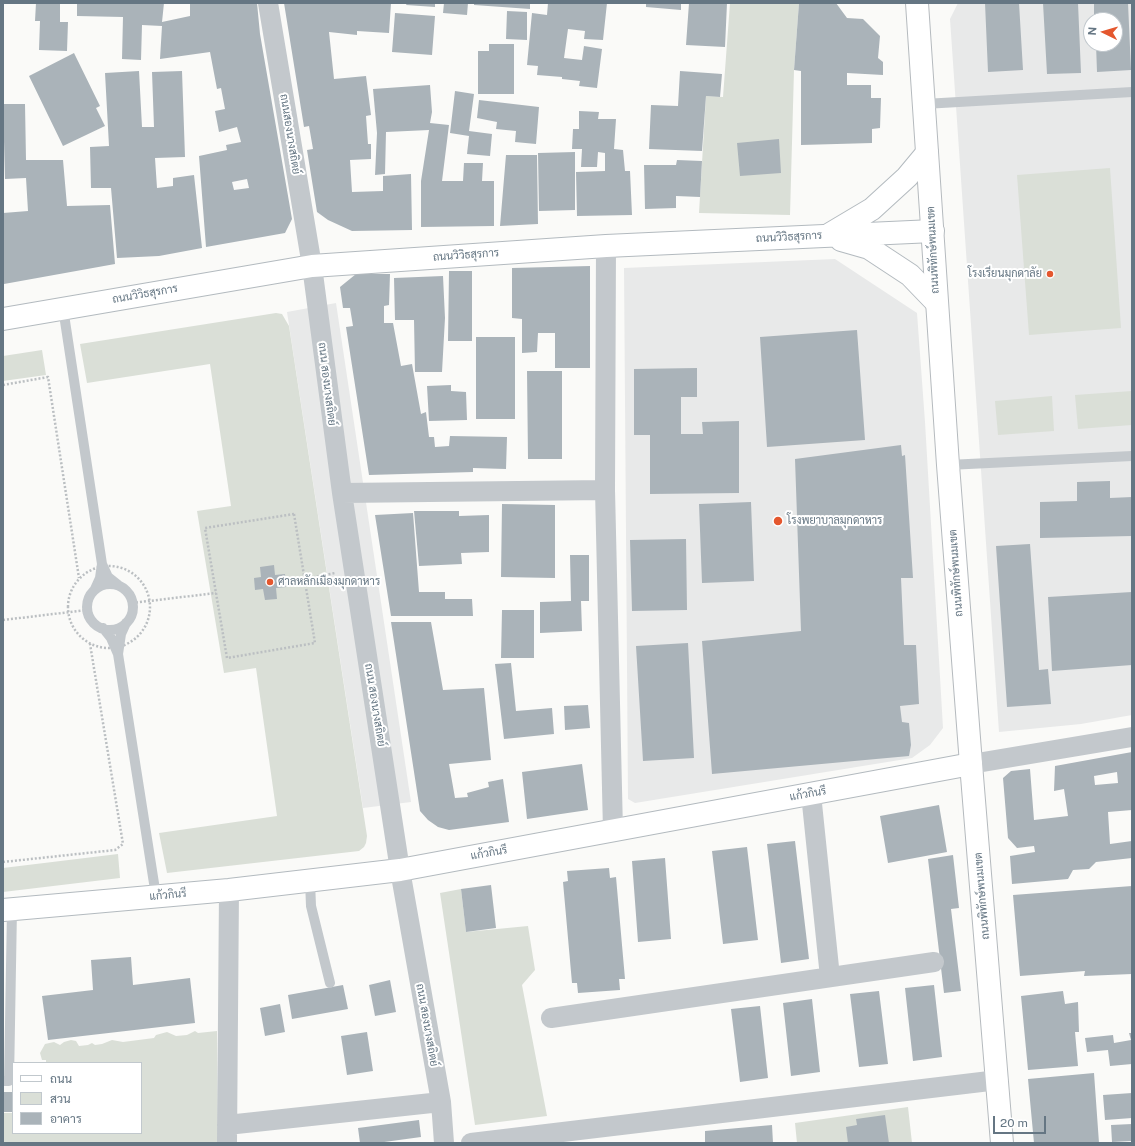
<!DOCTYPE html>
<html>
<head>
<meta charset="utf-8">
<style>
	body { margin:0 }
	#map { position:relative; width:1135px; height:1146px; overflow:hidden; background:#fafaf8; font-family:"Public Sans",Sarabun,sans-serif }
	canvas { display:block }
	.frame { position:absolute; inset:0; border:4px solid #657683; pointer-events:none }
	.legend { position:absolute; left:12px; top:1062px; width:130px; height:72px; box-sizing:border-box; background:#fff; border:1px solid #c1c8cd; margin:0; padding:5px 7px; list-style:none; font-size:12px; color:#657683 }
	.legend li { display:flex; align-items:center; gap:8px; height:20px }
	.legend b { width:20px; border:1px solid #c1c8cd }
	.north { position:absolute; left:1083px; top:12px; width:40px; height:40px; box-sizing:border-box; background:#fff; border:1px solid #c1c8cd; border-radius:50%; rotate:275deg; font-size:11px; font-weight:700; line-height:16px; text-align:center; color:#657683 }
	.north::after { content:''; display:block; margin:auto; width:14px; height:18px; background:#e4572e; clip-path:polygon(50% 0,100% 100%,50% 72%,0 100%) }
	.scale { position:absolute; left:993px; top:1116px; width:53px; height:18px; box-sizing:border-box; border:2px solid #657683; border-top:0; padding-left:5px; font-size:12px; line-height:14px; white-space:nowrap; color:#657683; -webkit-text-stroke:3px #fff; paint-order:stroke }
</style>
</head>
<body>
<div id="map">
<canvas width="1135" height="1146"></canvas>
<div class="frame"></div>
<ul class="legend">
<li><b style="height:5px;background:#fff"></b>ถนน</li>
<li><b style="height:11px;background:#dadfd7"></b>สวน</li>
<li><b style="height:11px;background:#aab3b9"></b>อาคาร</li>
</ul>
<div class="north">N</div>
<div class="scale">20 m</div>
</div>
<script>
const g = document.querySelector('canvas').getContext('2d');
g.lineJoin = 'round';
function paint(path, color) { g.fillStyle = color; g.fill(path, 'evenodd'); }
const toPath = rows => new Path2D(rows.map(r => 'M' + r).join(''));
function strokePath(path, color, width, dash) { g.strokeStyle = color; g.lineWidth = width; g.lineCap = dash ? 'butt' : 'round'; g.setLineDash(dash || []); g.stroke(path); }
function label(font, color, halo, rows, align = 'center') {
  g.font = font + ' "Public Sans",Sarabun,sans-serif'; g.lineWidth = 4; g.setLineDash([]); g.textBaseline = 'middle'; g.strokeStyle = halo; g.fillStyle = color; for (const [text, x, y, turn = 0] of rows) {
    g.save(); g.translate(x, y); g.rotate((+turn || 0) * Math.PI / 180); g.textAlign = isNaN(turn) ? turn : align; if (halo) g.strokeText(text, 0, 0); g.fillText(text, 0, 0); g.restore();
  }
}
paint(toPath([
	[958,3,1132,3,1132,715,1081,724,999,732,950,19],
	[1091,20,1115,20,1115,44,1091,44],
	[835,259,917,313,925,422,943,728,930,745,912,758,635,803,628,799,624,268],
	[336,303,411,802,363,808,287,312]
]), '#e8e9e9');
paint(toPath([
	[730,3,799,3,794,70,790,215,699,213,706,96,723,97],
	[1110,168,1121,328,1029,335,1017,175],
	[276,313,282,314,289,326,367,836,366,843,364,847,359,851,167,873,159,833,277,816,256,668,224,673,197,511,231,506,210,364,87,383,80,344],
	[42,350,46,375,3,381,3,356],
	[1132,391,1132,425,1078,429,1075,395],
	[1052,396,1054,431,998,435,995,401],
	[118,854,120,878,3,892,3,868],
	[461,889,466,932,528,926,535,970,522,985,547,1116,475,1125,440,893],
	[195,1031,198,1033,217,1031,218,1143,3,1143,3,1113,13,1113,13,1133,141,1133,141,1063,46,1063,46,1060,42,1060,40,1053,45,1044,54,1042,60,1045,64,1042,71,1040,76,1041,79,1046,88,1045,92,1043,95,1045,102,1044,112,1040,123,1042,154,1038,156,1035,167,1032,176,1036,187,1035],
	[908,1107,912,1143,797,1143,795,1123]
]), '#dadfd7');
paint(toPath([
	[36,3,60,3,60,22,68,22,67,51,39,50,40,21,35,21],
	[77,3,164,3,162,22,190,16,190,3,257,3,260,34,292,219,285,233,206,247,199,156,227,150,226,145,241,142,237,127,219,132,215,111,225,109,221,88,217,89,210,52,160,59,162,26,142,25,141,60,122,59,123,17,77,16],
	[247,179,249,188,234,190,232,182],
	[284,3,391,3,389,33,357,31,357,35,329,32,334,79,366,76,371,115,366,116,368,144,371,144,371,159,350,160,352,192,383,191,383,176,411,174,412,230,352,231,328,220,317,212,307,150,313,149,309,126,304,127],
	[407,3,435,3,435,7,406,5],
	[444,3,468,3,467,15,443,13],
	[474,3,530,3,530,9,474,5],
	[548,3,607,3,603,40,584,39,585,31,568,29,564,58,582,60,584,46,602,49,597,88,579,86,580,81,562,79,562,77,537,75,538,66,527,65,532,13,547,15],
	[646,3,681,3,681,10,646,7],
	[689,3,727,3,725,47,686,45],
	[799,3,836,3,847,18,863,19,880,36,878,58,883,62,883,75,847,73,847,85,871,85,871,98,881,98,880,128,872,129,872,143,801,145,801,71,794,70],
	[985,3,1019,3,1023,70,988,72],
	[1043,3,1078,3,1081,73,1047,74],
	[1094,3,1128,3,1131,70,1097,72,1096,44,1115,44,1115,20,1094,20],
	[507,11,527,12,527,40,506,39],
	[395,13,435,16,432,55,392,52],
	[489,44,514,44,514,94,478,94,478,51,489,51],
	[74,53,100,106,96,108,105,126,63,146,29,76],
	[139,71,142,127,154,127,152,72,182,71,185,157,155,158,157,188,173,186,173,178,194,175,202,248,159,256,117,258,111,188,91,188,90,147,109,146,105,73],
	[680,71,722,74,720,97,706,96,702,151,649,149,651,105,678,106],
	[430,85,432,112,430,123,449,125,442,181,463,181,464,163,483,163,482,181,494,181,494,226,421,227,421,181,429,130,386,132,385,174,375,175,377,133,373,89],
	[455,91,474,94,469,131,492,134,490,156,467,154,469,136,450,133],
	[479,100,539,107,536,144,515,142,516,131,496,129,497,122,477,118],
	[3,104,25,104,26,160,63,160,67,206,110,205,115,264,4,284,3,213,28,211,26,178,5,179],
	[579,111,599,112,598,119,616,119,614,149,623,150,625,171,630,171,632,215,577,216,576,172,605,171,605,153,598,152,597,167,581,167,582,149,572,149,573,129,579,129],
	[779,139,781,173,740,176,737,143],
	[575,152,575,210,539,211,538,153],
	[506,155,537,155,538,224,500,226],
	[677,160,702,161,700,197,676,196,676,208,645,209,644,165,676,165],
	[590,266,590,368,555,368,555,333,538,333,537,352,522,353,522,319,512,318,512,268],
	[449,271,472,271,472,341,448,341],
	[356,274,390,274,389,305,384,306,384,323,393,323,401,366,412,364,421,414,426,412,429,437,434,437,435,447,449,446,450,436,507,437,506,469,473,468,473,472,369,475,346,327,353,326,350,308,343,308,340,287],
	[443,276,445,318,442,372,415,372,414,320,395,320,394,278],
	[857,330,865,440,767,447,760,337],
	[476,337,515,337,515,419,476,419],
	[697,368,697,397,681,397,681,434,703,434,702,422,739,421,739,493,650,494,650,435,634,435,634,369],
	[527,371,562,371,562,459,528,459],
	[451,385,451,391,466,392,467,420,429,421,427,386],
	[901,445,902,456,905,455,913,578,901,578,904,645,916,645,919,704,900,706,902,722,909,723,911,745,909,756,712,774,702,641,801,631,795,459],
	[1110,481,1110,498,1132,497,1132,536,1040,538,1040,502,1077,501,1077,482],
	[751,502,754,581,702,583,699,504],
	[502,504,555,505,555,578,501,577],
	[414,511,459,511,459,516,489,515,489,552,461,553,462,564,419,566],
	[413,513,419,592,445,592,445,599,472,599,473,616,391,616,375,515],
	[686,539,687,610,632,611,630,540],
	[1030,544,1039,670,1048,669,1051,704,1007,707,996,546],
	[570,555,589,555,589,601,581,601,582,631,540,633,540,602,571,601],
	[274,565,275,575,285,574,286,587,276,588,277,599,265,600,263,589,255,590,254,578,261,577,260,567],
	[1132,592,1132,665,1052,671,1048,597],
	[502,610,534,610,534,658,501,658],
	[391,622,431,622,443,690,484,688,491,760,449,764,455,798,468,797,467,793,489,787,488,782,503,779,509,822,449,830,438,827,428,820,420,811],
	[688,643,694,758,643,761,636,646],
	[511,663,516,711,552,708,554,734,504,739,495,664],
	[588,705,590,728,565,730,564,706],
	[1132,752,1132,810,1108,812,1110,844,1132,841,1132,858,1096,862,1089,869,1073,870,1068,879,1012,884,1010,856,1035,852,1034,846,1017,848,1008,838,1003,778,1011,771,1030,769,1034,820,1068,816,1064,789,1054,791,1055,766],
	[1117,772,1118,783,1095,785,1094,776],
	[582,764,588,810,527,819,522,772],
	[939,805,947,852,888,863,880,816],
	[795,841,809,959,781,963,767,844],
	[747,847,758,940,723,944,712,851],
	[953,855,959,908,951,909,961,991,944,993,928,859],
	[665,858,671,939,638,942,632,861],
	[609,868,610,878,616,877,625,979,619,979,620,990,578,993,577,983,572,983,563,882,568,881,567,871],
	[491,885,496,928,466,932,461,889],
	[1132,886,1132,974,1084,976,1085,971,1020,976,1013,895],
	[131,957,133,985,190,978,195,1023,48,1040,42,996,93,990,91,960],
	[390,980,396,1012,375,1016,369,985],
	[343,985,348,1009,292,1019,288,995],
	[934,985,942,1057,913,1061,905,988],
	[879,991,888,1064,859,1067,850,994],
	[1063,991,1065,1004,1078,1002,1079,1032,1075,1032,1078,1066,1028,1070,1021,996],
	[812,999,820,1072,791,1076,783,1003],
	[280,1004,285,1032,265,1036,260,1008],
	[760,1006,768,1078,740,1082,731,1009],
	[367,1032,373,1071,347,1075,341,1036],
	[1129,1033,1132,1033,1132,1064,1110,1066,1108,1050,1087,1052,1085,1038,1113,1035,1114,1043,1131,1040],
	[1094,1073,1099,1143,1034,1143,1028,1079],
	[3,1092,13,1092,13,1112,3,1112],
	[1132,1093,1132,1118,1105,1120,1103,1095],
	[885,1115,889,1143,848,1143,846,1127,857,1125,856,1119],
	[419,1120,421,1137,377,1143,360,1143,358,1128],
	[1132,1124,1132,1141,1112,1142,1111,1125],
	[772,1125,773,1143,705,1143,705,1131]
]), '#aab3b9');
const secondary = toPath([
	[830,234,872,209,907,177,927,153],
	[841,240,869,248,910,275,936,302],
	[3,319,312,266,606,246,933,231],
	[3,910,229,890,400,870,971,764]
]);
const primary = toPath([
	[917,3,948,465,971,764,1002,1143]
]);
strokePath(secondary, '#b3babf', 24);
strokePath(primary, '#b5babe', 24);
strokePath(toPath([
	[3,385,48,377,79,578],
	[294,514,315,643,227,658,205,528,294,514],
	'68 607a41 41 0 1 1 82 0a41 41 0 1 1-82 0Z',
	[305,579,335,573],
	[132,603,216,593],
	[3,620,87,610],
	[3,862,115,850,123,844,90,644]
]), '#bbbfc2', 2.5, [2, 2]);
strokePath(toPath([
	[924,104,1132,92],
	[63,308,102,564],
	[948,465,1132,456],
	'87 607a23 23 0 1 1 46 0a23 23 0 1 1-46 0Z',
	[95,589,100,578,102,564,108,577,118,585],
	[103,628,111,638,118,654,121,634,126,623],
	[118,654,156,896],
	[310,881,311,906,330,983],
	[3,1081,9,1081,12,909]
]), '#c3c8cc', 10);
strokePath(toPath([
	[268,3,312,266,342,493,400,870,441,1102,444,1143],
	[606,246,605,490,613,831],
	[342,493,605,490],
	[971,764,1132,737],
	[811,794,830,977],
	[551,1018,934,962],
	[227,1125,441,1102],
	[227,1143,229,890],
	[471,1143,998,1080]
]), '#c3c8cc', 20);
strokePath(secondary, '#fff', 22);
strokePath(primary, '#fff', 22);
for (const [x, y, r, color] of [
	[1050,274,4,"#e4572e"],
	[778,521,5,"#e4572e"],
	[270,582,4,"#e4572e"]
]) { const dot = new Path2D(); dot.arc(x, y, r, 0, 2 * Math.PI); g.fillStyle = color; g.fill(dot); strokePath(dot, '#fff', 1.5); }
label('11px', '#657683', '#fff', [
	["ถนนสองนางสถิตย์",290,134,81],
	["ถนนวิวิธสุรการ",789,237,-3],
	["ถนนพิทักษ์พนมเขต",933,250,-93],
	["ถนนวิวิธสุรการ",466,255,-4],
	["ถนนวิวิธสุรการ",145,294,-10],
	["ถนน สองนางสถิตย์",327,384,83],
	["ถนนพิทักษ์พนมเขต",956,573,-94],
	["ถนน สองนางสถิตย์",375,705,81],
	["แก้วกินรี",808,794,-10],
	["แก้วกินรี",489,853,-10],
	["แก้วกินรี",168,895,-5],
	["ถนนพิทักษ์พนมเขต",982,896,-95],
	["ถนน สองนางสถิตย์",427,1025,80]
]);
label('11px', '#657683', '#fff', [
	["โรงเรียนมุกดาลัย",1042,274,"right"],
	["โรงพยาบาลมุกดาหาร",787,521],
	["ศาลหลักเมืองมุกดาหาร",278,582]
], 'left');
</script>
</body>
</html>
